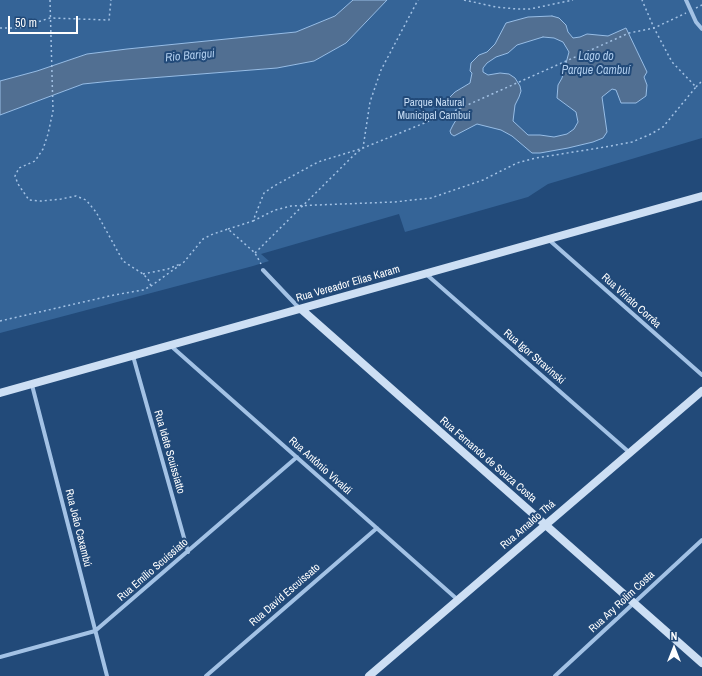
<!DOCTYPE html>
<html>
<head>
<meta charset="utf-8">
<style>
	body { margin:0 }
	#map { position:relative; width:702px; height:676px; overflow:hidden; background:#224a79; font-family:"Archivo Narrow",sans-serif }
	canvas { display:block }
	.north { position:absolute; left:654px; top:628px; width:40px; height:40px; -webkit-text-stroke:3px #224a79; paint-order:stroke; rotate:0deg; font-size:11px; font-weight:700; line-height:16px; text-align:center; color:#fff }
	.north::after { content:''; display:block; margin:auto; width:14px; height:18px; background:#fff; clip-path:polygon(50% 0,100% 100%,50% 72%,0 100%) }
	.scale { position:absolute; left:8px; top:16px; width:70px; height:18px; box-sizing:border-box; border:2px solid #fff; border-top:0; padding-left:5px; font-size:12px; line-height:14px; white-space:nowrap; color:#fff; -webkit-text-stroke:3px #224a79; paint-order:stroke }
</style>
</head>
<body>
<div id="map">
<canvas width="702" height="676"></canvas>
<div class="north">N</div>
<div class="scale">50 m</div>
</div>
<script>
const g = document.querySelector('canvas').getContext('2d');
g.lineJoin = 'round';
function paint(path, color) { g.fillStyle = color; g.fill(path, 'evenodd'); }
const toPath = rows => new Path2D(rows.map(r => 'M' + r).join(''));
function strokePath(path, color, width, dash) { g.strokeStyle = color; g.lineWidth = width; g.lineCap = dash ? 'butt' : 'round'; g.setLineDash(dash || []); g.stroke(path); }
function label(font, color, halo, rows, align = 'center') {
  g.font = font + ' "Archivo Narrow",sans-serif'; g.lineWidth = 4; g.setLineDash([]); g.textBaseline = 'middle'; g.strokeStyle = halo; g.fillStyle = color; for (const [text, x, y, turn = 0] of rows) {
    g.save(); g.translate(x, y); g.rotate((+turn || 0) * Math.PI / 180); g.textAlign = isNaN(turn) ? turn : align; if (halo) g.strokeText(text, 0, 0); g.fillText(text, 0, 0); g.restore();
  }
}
paint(toPath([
	[0,0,353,0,335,16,296,32,127,49,87,54,37,71,0,81],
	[387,0,702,0,702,138,548,184,528,197,405,232,399,214,261,254,269,261,253,266,0,333,0,115,83,84,112,81,277,68,314,61,346,43]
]), '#356497');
const water = toPath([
	[353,0,387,0,346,43,314,61,277,68,112,81,83,84,0,115,0,81,37,71,87,54,127,49,296,32,335,16,353,0],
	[552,16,559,18,566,25,568,32,573,38,580,37,587,34,608,36,626,28,647,72,644,77,647,85,646,96,636,103,621,103,616,90,612,89,602,97,607,132,603,138,593,142,568,148,540,153,532,153,512,136,501,130,477,124,454,136,451,134,450,131,453,125,461,112,457,104,448,99,455,92,470,83,472,73,470,71,471,63,479,55,487,52,495,44,506,23,528,17,552,16],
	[543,37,554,38,563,42,569,52,562,78,558,85,557,98,576,112,578,122,574,129,567,134,554,137,540,135,528,135,513,121,515,105,519,97,521,91,520,86,515,78,509,74,500,73,488,75,483,72,483,68,487,63,496,57,508,53,517,45,543,37]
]);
paint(water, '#516f92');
strokePath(water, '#97bde6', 1);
strokePath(toPath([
	[50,0,53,111,48,134,43,149,35,161,19,168,15,176,18,184,29,200,41,201,61,199,76,196,86,200,96,212,123,261,143,274,148,279,151,286],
	[464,0,496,7,517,9,530,9,573,0],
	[696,8,702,5],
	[0,28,19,28,50,18,109,20,111,0],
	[696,87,702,81],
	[253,221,275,210,291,206,394,202,431,198,483,180,517,163,536,158,605,147,632,142,651,134,663,127,696,87,672,62,654,28,642,0],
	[228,229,253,221,264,193,274,186,318,162,363,148,370,102,381,70,418,0],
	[255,253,354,155,363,148,454,111,629,33,654,28,686,13],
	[143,274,168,269,180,264],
	[0,321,114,295,143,290,151,286,184,262,203,239,213,234,228,229,255,253,261,264]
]), '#a3c2e5', 1.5, [2, 3]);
strokePath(toPath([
	[686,0,696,22,702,29],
	[548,239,702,375],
	[263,270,300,309],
	[426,274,630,453],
	[171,346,458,600],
	[133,356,188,552],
	[32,385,107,676],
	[0,657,95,631,297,457],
	[206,676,377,528],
	[555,676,702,540]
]), '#a3c2e5', 4);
strokePath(toPath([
	[301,309,702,663],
	[0,393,702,196],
	[369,676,702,391]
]), '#cddff4', 8);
label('11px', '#c6dcf4', '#224a79', [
	["Parque Natural",434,103],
	["Municipal Cambuí",434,116]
]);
label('11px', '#fff', '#224a79', [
	["Rua Vereador Elias Karam",348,284,-16],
	["Rua Viriato Corrêa",631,301,42],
	["Rua Igor Stravinski",534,357,41],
	["Rua Idete Scuissiatto",169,452,74],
	["Rua Fernando de Souza Costa",488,460,41],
	["Rua Antônio Vivaldi",320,466,42],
	["Rua Arnaldo Thá",528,525,-41],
	["Rua João Caxambú",78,528,76],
	["Rua Emílio Scuissiato",153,570,-41],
	["Rua David Escuissato",285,595,-41],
	["Rua Ary Rolim Costa",622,602,-43]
]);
label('italic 12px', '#aecced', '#224a79', [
	["Rio Barigui",190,56,-5],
	["Lago do",596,57],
	["Parque Cambuí",596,71]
]);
</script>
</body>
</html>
